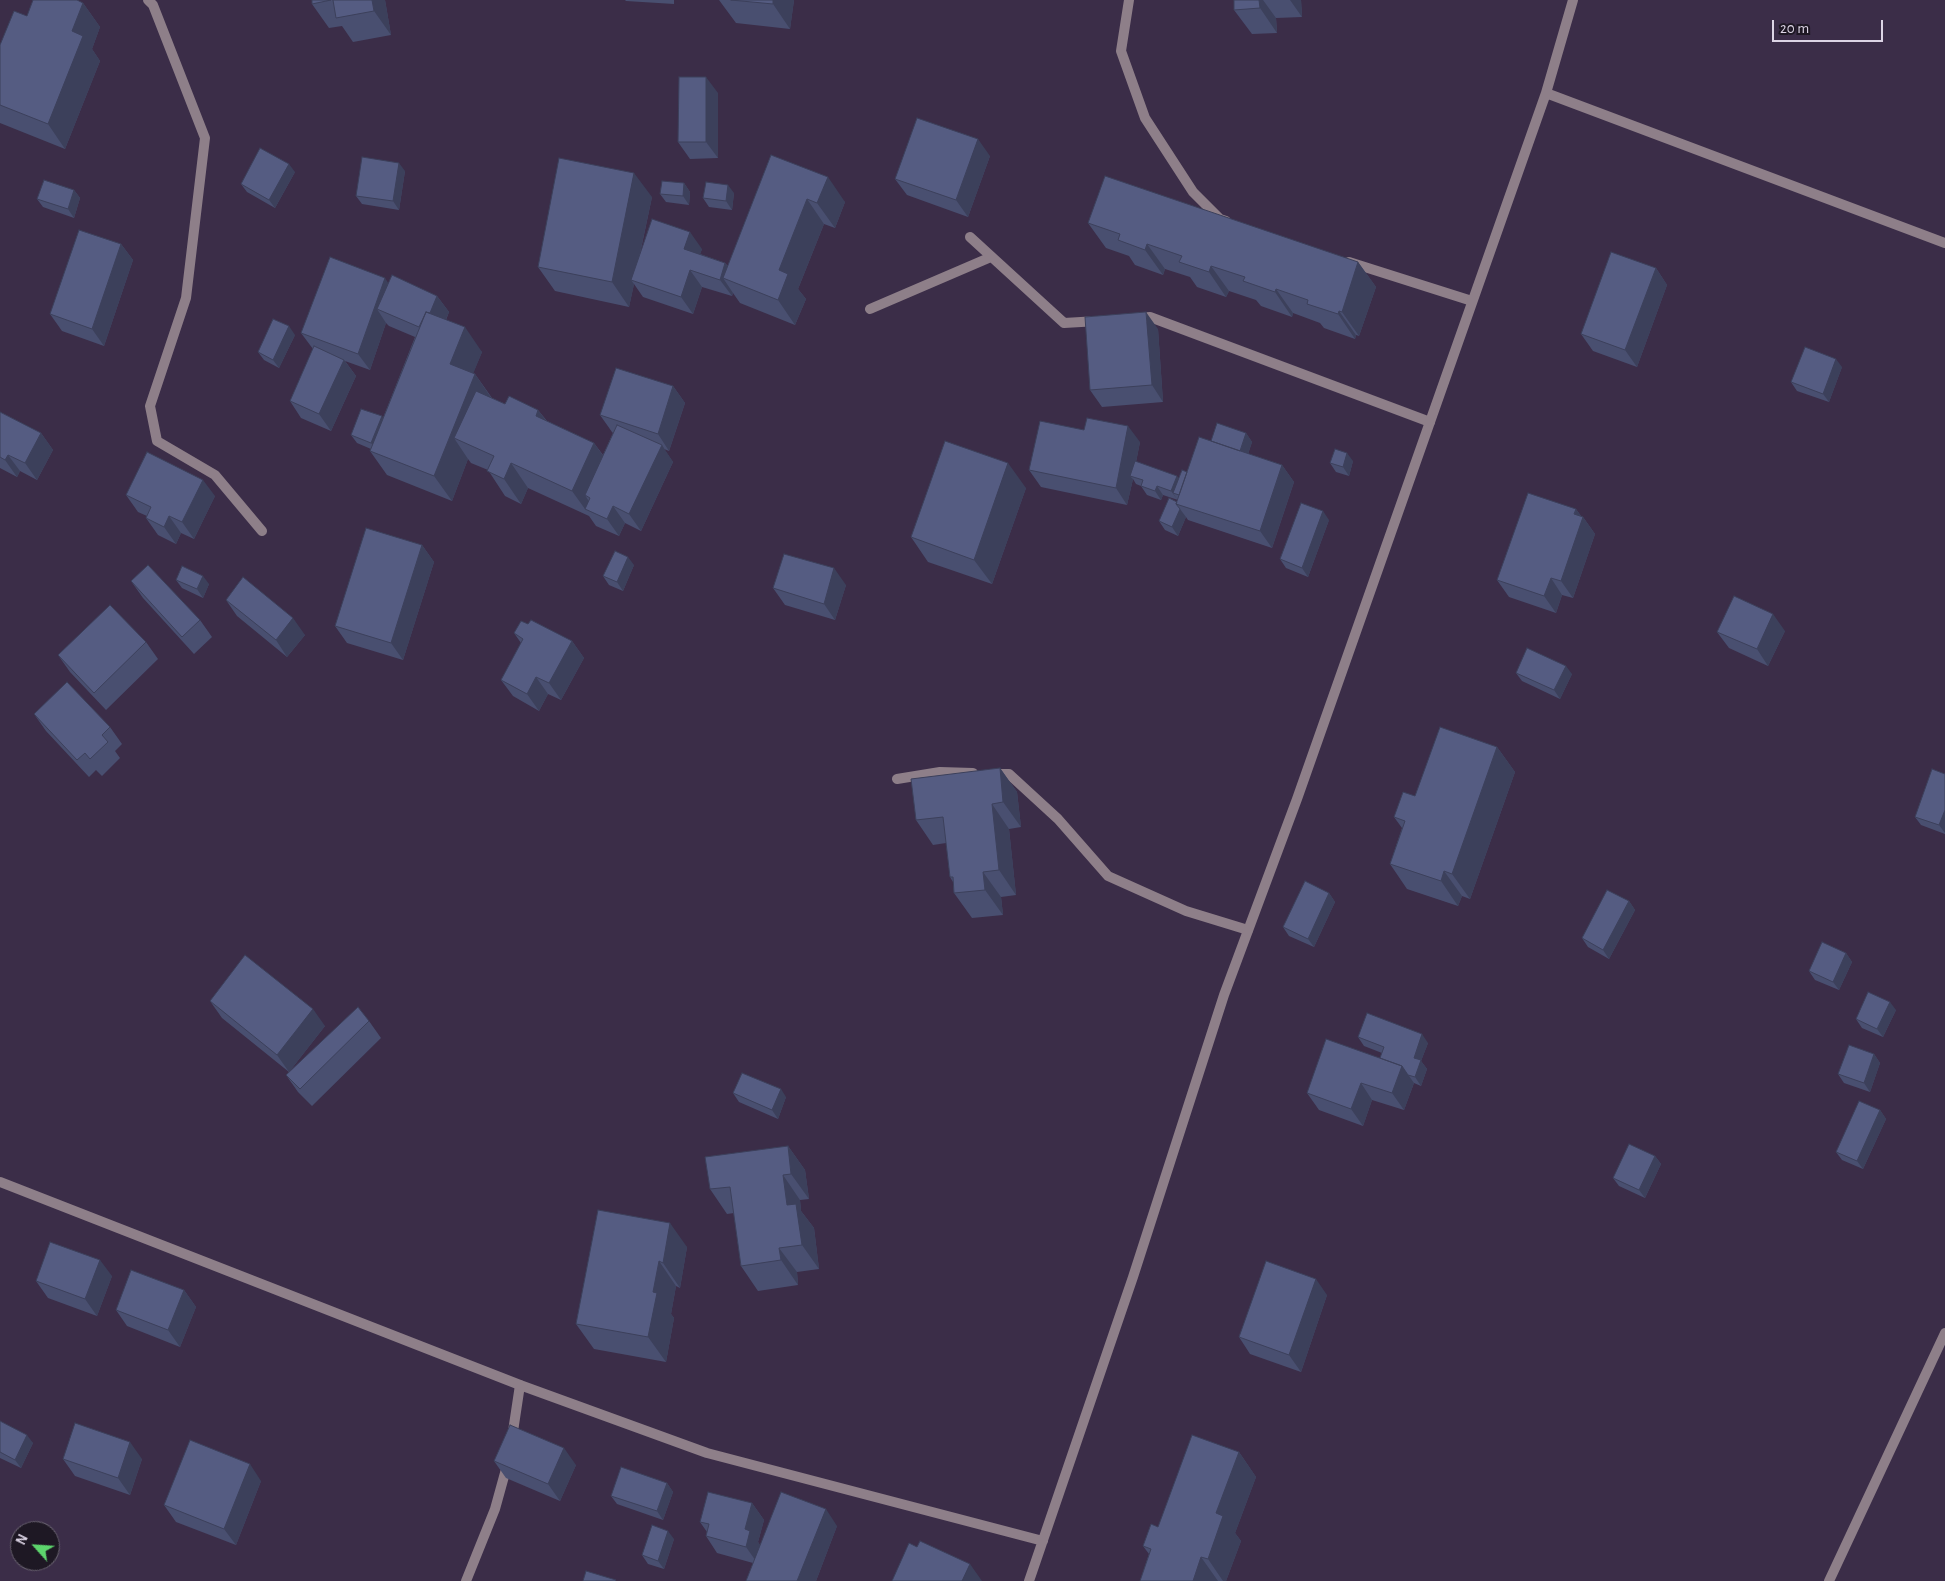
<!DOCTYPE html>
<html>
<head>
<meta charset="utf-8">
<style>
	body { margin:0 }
	#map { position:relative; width:1945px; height:1581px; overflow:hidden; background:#3b2d48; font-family:"Alegreya Sans",sans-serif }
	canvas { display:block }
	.north { position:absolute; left:10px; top:1521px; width:50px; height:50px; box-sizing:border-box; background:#1e1824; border:1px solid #6a6371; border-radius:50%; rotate:296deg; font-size:14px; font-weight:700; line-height:20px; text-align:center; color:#dcd4e5 }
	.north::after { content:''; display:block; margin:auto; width:18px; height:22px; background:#5dd56d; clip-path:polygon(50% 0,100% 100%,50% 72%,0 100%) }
	.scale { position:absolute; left:1772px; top:20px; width:111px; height:22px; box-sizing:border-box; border:2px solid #dcd4e5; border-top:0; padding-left:6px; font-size:15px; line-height:18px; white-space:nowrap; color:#dcd4e5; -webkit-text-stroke:4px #1e1824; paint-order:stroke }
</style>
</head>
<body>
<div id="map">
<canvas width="1945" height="1581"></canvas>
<div class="north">N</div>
<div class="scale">20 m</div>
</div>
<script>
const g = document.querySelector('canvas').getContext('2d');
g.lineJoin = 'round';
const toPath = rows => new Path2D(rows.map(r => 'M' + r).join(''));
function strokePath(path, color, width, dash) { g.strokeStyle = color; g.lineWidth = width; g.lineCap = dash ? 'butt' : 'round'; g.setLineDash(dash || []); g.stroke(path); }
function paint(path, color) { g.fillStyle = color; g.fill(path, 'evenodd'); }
strokePath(toPath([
	[1129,0,1121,51,1145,118,1193,192,1220,219,1226,221],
	[970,237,1064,323,1098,321],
	[1349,262,1472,301],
	[870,309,991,257],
	[1137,318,1150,317,1430,422],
	[992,774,1009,774,1058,819,1108,876,1186,911,1248,930],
	[897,779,940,772,973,773],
	[512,1438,520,1385],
	[466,1581,495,1509,508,1462]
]), '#8e7f89', 10);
strokePath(toPath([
	[148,0,153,5,205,138,186,298,150,406,157,441,215,475,262,531],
	[1546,93,1945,243],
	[0,1182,520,1385,707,1453,1043,1541],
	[1029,1581,1133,1277,1224,995,1297,799,1546,93,1573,0],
	[1829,1581,1945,1333]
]), '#8e7f89', 10);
paint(toPath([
	[312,0,385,0,391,35,353,42,342,26,329,28,312,4],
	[625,0,674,0,674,4,626,1],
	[719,0,794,0,790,29,736,23],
	[1234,0,1301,0,1302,17,1276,18,1277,33,1252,34,1234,10],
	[83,3,100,27,92,49,100,61,65,149,0,123,0,45,27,16],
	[718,93,718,158,690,159,678,142],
	[771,155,845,202,835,228,824,224,798,289,806,299,795,325,740,303,733,293,732,296,702,287,693,314,643,297,634,284,629,307,555,291,538,267,652,197,640,254,702,249,700,254,725,263,728,266],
	[990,156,968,217,907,195,895,179],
	[405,171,399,210,362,204,356,196],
	[295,172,275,208,247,192,241,184],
	[684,183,690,192,689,205,666,202,660,194],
	[74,190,80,198,74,218,43,207,37,199],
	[734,193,732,210,709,207,703,198],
	[1088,223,1358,262,1376,287,1359,336,1356,335,1355,339,1324,328,1320,323,1293,313,1292,317,1261,306,1256,300,1229,291,1226,297,1197,287,1190,277,1165,269,1163,275,1135,265,1129,256,1106,248],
	[121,244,133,260,104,346,62,331,50,314],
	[1656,268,1667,285,1637,367,1593,351,1581,334],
	[388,283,437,296,449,312,446,320,482,352,473,373,475,374,492,398,505,404,538,410,547,421,594,443,603,455,613,433,612,432,600,415,673,386,685,403,669,451,664,449,673,462,641,531,625,523,619,536,596,526,589,516,528,488,521,504,505,496,488,470,471,463,468,459,452,501,387,475,370,451,371,449,357,443,351,435,383,418,415,337,389,326,386,323,370,370,345,361,356,376,331,431,301,418,290,401,313,349,301,333],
	[1158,329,1163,402,1102,407,1090,390],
	[295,335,279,368,264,360,258,352],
	[1842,367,1829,402,1797,391,1791,382],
	[0,412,41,433,53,450,37,480,20,471,17,477,0,468],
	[1246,433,1252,442,1248,454,1282,465,1294,482,1272,548,1188,520,1186,517,1178,536,1165,530,1159,521,1177,502,1178,500,1163,495,1161,500,1147,495,1141,486,1136,484,1133,479,1127,505,1041,487,1029,470,1140,442,1136,462,1179,478,1187,472,1211,441],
	[1353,461,1349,476,1336,472,1330,463],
	[1026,488,992,584,928,562,911,537],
	[126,495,215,496,194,539,181,533,176,544,158,535,146,518,147,516,138,512],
	[1576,509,1581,516,1583,517,1595,534,1573,598,1562,595,1556,613,1509,597,1497,580],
	[1329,520,1308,577,1286,568,1280,559],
	[422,545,434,562,403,660,347,643,335,626],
	[634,565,623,591,609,585,603,576],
	[176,580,209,584,203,598,182,588],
	[131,581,200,620,212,637,194,654,143,598],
	[846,585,835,620,785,605,773,588],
	[226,600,305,635,287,657,237,616],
	[528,624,572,641,584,658,561,700,548,694,539,711,513,696,501,680,521,643,514,633],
	[1785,631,1768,666,1729,648,1717,632],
	[146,642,158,659,106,710,70,672,58,655],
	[1516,673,1572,674,1560,699,1522,681],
	[34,714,110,727,122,744,115,751,120,758,102,776,96,770,89,777,46,731],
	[1497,747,1515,772,1470,899,1462,896,1458,906,1407,889,1390,864,1402,828,1394,817,1415,796],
	[1000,768,1017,792,1021,827,1009,829,1016,895,1001,897,1003,915,972,918,954,893,953,882,950,877,946,843,933,845,916,820],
	[1945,774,1945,834,1921,825,1915,817],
	[1329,893,1335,902,1314,947,1289,936,1283,927],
	[1629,901,1635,910,1609,959,1588,947,1582,938],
	[1846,953,1852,962,1839,990,1815,980,1809,971],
	[210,1001,325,1026,289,1072,222,1018],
	[1896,1010,1883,1037,1862,1028,1856,1019],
	[369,1021,381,1038,312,1106,298,1092,286,1075],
	[1358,1037,1428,1043,1421,1061,1427,1069,1421,1086,1414,1083,1404,1110,1372,1100,1363,1126,1319,1110,1307,1093,1380,1058,1382,1053,1364,1046],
	[1874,1054,1880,1063,1870,1092,1844,1083,1838,1074],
	[733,1093,786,1097,778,1119,739,1102],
	[1880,1110,1886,1119,1863,1169,1842,1160,1836,1152],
	[788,1146,805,1170,809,1199,800,1200,801,1211,814,1228,819,1269,797,1272,798,1285,758,1291,741,1266,734,1213,727,1214,710,1189],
	[1655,1156,1661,1164,1645,1198,1619,1186,1613,1178],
	[598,1210,687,1247,680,1288,676,1286,671,1314,674,1318,666,1362,594,1349,576,1324],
	[112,1276,97,1316,48,1298,36,1281],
	[184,1290,196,1307,180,1347,127,1326,116,1310],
	[1327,1295,1301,1372,1250,1354,1239,1337],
	[0,1421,33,1443,21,1468,0,1458],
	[1239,1452,1256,1477,1235,1533,1241,1541,1226,1581,1140,1581,1149,1554,1143,1546,1158,1527],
	[63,1459,142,1459,130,1495,75,1476],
	[494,1461,576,1465,560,1501,506,1478],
	[261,1481,236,1545,176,1522,164,1505],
	[667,1483,673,1492,663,1520,617,1504,611,1496],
	[752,1503,764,1520,758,1542,760,1545,837,1526,816,1581,746,1581,753,1563,717,1553,706,1536,707,1532,700,1522],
	[674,1539,664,1569,648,1564,642,1555]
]), '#494f70');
paint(toPath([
	[372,0,385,0,391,35,374,11],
	[773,0,794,0,790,29,773,4],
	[1259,0,1263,0,1276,18,1277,33,1260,8],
	[1290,0,1301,0,1302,17],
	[83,3,100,27,92,49,100,61,65,149,48,124,72,31],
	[706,77,718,93,718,158,706,142],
	[978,139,990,156,968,217,956,200],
	[399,163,405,171,399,210,393,201],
	[289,164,295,172,275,208,269,200],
	[634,173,652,197,634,281,631,280,634,284,629,307,612,282],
	[828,177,845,202,835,228,817,203],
	[684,183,690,192,689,205,683,196],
	[728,185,734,193,732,210,726,201],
	[74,190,80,198,74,218,68,209],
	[807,199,824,224,798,289,806,299,795,325,778,300,779,270],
	[690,232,702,249,696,266,684,249],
	[121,244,133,260,104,346,92,329],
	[1147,244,1165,269,1163,275,1145,250],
	[1358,262,1376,287,1359,336,1342,312],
	[725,263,737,279,723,278,733,293,732,296,720,280],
	[1211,266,1229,291,1226,297,1209,272],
	[1656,268,1667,285,1637,367,1625,350],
	[690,270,702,287,693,314,681,297],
	[385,278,396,295,377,309,386,323,370,370,358,354],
	[1276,289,1293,313,1292,317,1275,292],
	[437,296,449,312,435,346,423,329],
	[1339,311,1356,335,1355,339,1338,314],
	[1146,312,1158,329,1163,402,1152,385],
	[289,326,295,335,279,368,273,360],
	[465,327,482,352,467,389,450,364],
	[1836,359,1842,367,1829,402,1823,394],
	[344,360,356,376,331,431,319,414],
	[475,374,492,399,454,438,468,459,452,501,434,476],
	[673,386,685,403,669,451,658,434],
	[538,410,556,434,536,416],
	[382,416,387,425,377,451,371,443],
	[1128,426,1140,442,1133,477,1130,476,1133,479,1127,505,1116,488],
	[41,433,53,450,37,480,25,463],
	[1246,433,1252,442,1246,460,1240,452],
	[594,443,611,467,585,495,593,508,585,509,572,491],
	[662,445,673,462,641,531,629,514],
	[1347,453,1353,461,1349,476,1343,467],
	[8,455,20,471,17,477,5,460],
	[511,463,528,488,521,504,504,479],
	[1008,463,1026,488,992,584,974,560],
	[1282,465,1294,482,1272,548,1260,531],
	[1177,476,1183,484,1173,493,1177,499,1171,491],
	[203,480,215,496,194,539,182,522],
	[1157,486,1163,495,1161,500,1155,491],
	[613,506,625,523,619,536,607,519],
	[1180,509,1186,517,1178,536,1172,527],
	[1576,509,1583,519,1583,517,1595,534,1573,598,1561,581],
	[1323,511,1329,520,1308,577,1302,568],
	[169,516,181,533,176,544,164,527],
	[422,545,434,562,403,660,391,643],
	[628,557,634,565,623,591,617,582],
	[834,568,846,585,835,620,824,604],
	[203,576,209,584,203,598,197,589],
	[1551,578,1562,595,1556,613,1544,596],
	[1773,614,1785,631,1768,666,1757,649],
	[293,618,305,635,287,657,276,640],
	[572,641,584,658,561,700,549,683],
	[1566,666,1572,674,1560,699,1554,690],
	[536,677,548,694,539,711,527,694],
	[1497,747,1515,772,1470,899,1452,874],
	[1000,768,1017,792,1021,827,1003,802],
	[992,804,1009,829,1016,895,999,870],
	[1945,810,1945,833,1939,825],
	[1444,871,1462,896,1458,906,1441,881],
	[983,872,1001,897,1003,915,985,890],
	[1329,893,1335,902,1314,947,1308,939],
	[1629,901,1635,910,1609,959,1603,950],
	[1846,953,1852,962,1839,990,1833,982],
	[1890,1002,1896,1010,1883,1037,1877,1029],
	[313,1009,325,1026,289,1072,277,1055],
	[1422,1034,1428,1043,1421,1061,1427,1069,1421,1086,1415,1077,1414,1058],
	[1874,1054,1880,1063,1870,1092,1864,1083],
	[1402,1066,1414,1083,1404,1110,1392,1093],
	[1361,1083,1372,1100,1363,1126,1351,1109],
	[781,1089,786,1097,778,1119,772,1110],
	[1880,1110,1886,1119,1863,1169,1857,1161],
	[788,1146,805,1170,809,1199,791,1174],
	[1655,1156,1661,1164,1645,1198,1639,1190],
	[783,1175,800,1200,801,1211,814,1228,819,1269,802,1245,787,1205],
	[670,1223,687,1247,680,1288,663,1263],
	[779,1248,797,1272,798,1285,781,1260],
	[100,1260,112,1276,97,1316,85,1299],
	[659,1261,676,1286,671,1314,674,1318,666,1362,648,1337,653,1292],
	[1316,1279,1327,1295,1301,1372,1289,1355],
	[184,1290,196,1307,180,1347,168,1330],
	[27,1435,33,1443,21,1468,15,1460],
	[130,1442,142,1459,130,1495,118,1478],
	[564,1448,576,1465,560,1501,548,1484],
	[1239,1452,1256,1477,1235,1533,1241,1541,1226,1581,1223,1581,1208,1559,1216,1513],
	[250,1464,261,1481,236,1545,224,1529],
	[667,1483,673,1492,663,1520,657,1511],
	[752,1503,764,1520,758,1542,762,1548,758,1564,746,1547,745,1529],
	[826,1509,837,1526,816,1581,797,1581],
	[668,1531,674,1539,664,1569,658,1561],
	[1201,1557,1218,1581,1193,1581],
	[970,1564,982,1581,962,1581]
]), '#3c405b');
const building = toPath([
	[33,0,77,0,83,3,72,31,83,36,48,124,0,105,0,45,14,11,27,16,33,0],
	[312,0,331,0,312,4,312,0],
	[333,0,372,0,374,11,336,18,333,0],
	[731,0,773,0,773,4,731,0],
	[1234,0,1259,0,1260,8,1234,10,1234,0],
	[679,77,706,77,706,142,678,142,679,77],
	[917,118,978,139,956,200,895,179,917,118],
	[260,148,289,164,269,200,241,184,260,148],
	[771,155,828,177,817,203,807,199,779,270,788,274,778,300,723,278,771,155],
	[362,157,399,163,393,201,356,196,362,157],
	[559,158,634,173,612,282,538,267,559,158],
	[1105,176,1358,262,1342,312,1339,311,1338,314,1307,304,1308,300,1276,289,1275,292,1243,281,1245,277,1211,266,1209,272,1179,262,1182,256,1147,244,1145,250,1118,240,1120,234,1088,223,1105,176],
	[44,180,74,190,68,209,37,199,44,180],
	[662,181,684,183,683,196,660,194,662,181],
	[706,182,728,185,726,201,703,198,706,182],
	[652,219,690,232,684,249,725,263,720,280,690,270,681,297,631,280,652,219],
	[79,230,121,244,92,329,50,314,79,230],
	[1611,252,1656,268,1625,350,1581,334,1611,252],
	[330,257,385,278,358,354,301,333,330,257],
	[392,275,437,296,430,313,426,312,419,327,377,309,392,275],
	[426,312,465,327,450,364,475,374,434,476,370,451,426,312],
	[1146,312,1152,385,1090,390,1085,317,1146,312],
	[273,319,289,326,273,360,258,352,273,319],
	[314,346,344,360,319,414,290,401,314,346],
	[1805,347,1836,359,1823,394,1791,382,1805,347],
	[616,368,673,386,658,434,600,415,616,368],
	[476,391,505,404,509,396,538,410,536,416,594,443,572,491,511,463,504,479,487,471,494,456,454,438,476,391],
	[361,409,382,416,371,443,351,435,361,409],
	[0,412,41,433,25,463,8,455,5,460,0,457,0,412],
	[1087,418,1128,426,1116,488,1029,470,1040,421,1084,430,1087,418],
	[1217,423,1246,433,1240,451,1211,441,1217,423],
	[617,425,662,445,629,514,613,506,607,519,585,509,590,498,585,495,617,425],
	[1199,437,1282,465,1260,531,1176,504,1199,437],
	[945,441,1008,463,974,560,911,537,945,441],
	[1335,449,1347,453,1343,467,1330,463,1335,449],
	[147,452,203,480,182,522,169,516,164,527,146,518,151,507,126,495,147,452],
	[1135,461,1177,476,1171,491,1157,486,1155,491,1141,486,1143,480,1130,476,1135,461],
	[1182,470,1187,472,1179,495,1173,493,1182,470],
	[1528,493,1576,509,1574,514,1583,517,1561,581,1551,578,1544,596,1497,580,1528,493],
	[1169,498,1177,502,1176,504,1180,509,1172,527,1159,521,1169,498],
	[1301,503,1323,511,1302,568,1280,559,1301,503],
	[366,528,422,545,391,643,335,626,366,528],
	[615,551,628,557,617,582,603,576,615,551],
	[784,554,834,568,824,604,773,588,784,554],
	[148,565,200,620,182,637,131,581,148,565],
	[182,566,203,576,197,589,176,580,182,566],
	[243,577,293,618,276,640,226,600,243,577],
	[1734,596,1773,614,1757,649,1717,632,1734,596],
	[110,605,146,642,94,693,58,655,110,605],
	[531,620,572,641,549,683,536,677,527,694,501,680,523,639,514,633,521,621,528,624,531,620],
	[1527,648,1566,666,1554,690,1516,673,1527,648],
	[67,682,110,727,102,735,108,742,90,759,85,753,77,760,34,714,67,682],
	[1440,727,1497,747,1452,874,1444,871,1441,881,1390,864,1405,821,1394,817,1403,792,1415,796,1440,727],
	[1000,768,1003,802,992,804,999,870,983,872,985,890,954,893,953,877,950,877,943,817,916,820,911,779,1000,768],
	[1932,769,1945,774,1945,810,1939,825,1915,817,1932,769],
	[1305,881,1329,893,1308,939,1283,927,1305,881],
	[1607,890,1629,901,1603,950,1582,938,1607,890],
	[1822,942,1846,953,1833,982,1809,971,1822,942],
	[245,955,313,1009,277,1055,210,1001,245,955],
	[1868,992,1890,1002,1877,1029,1856,1019,1868,992],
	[358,1007,369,1021,300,1089,286,1075,358,1007],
	[1367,1013,1422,1034,1414,1058,1421,1060,1415,1077,1408,1075,1402,1066,1380,1058,1384,1047,1358,1037,1367,1013],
	[1326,1039,1402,1066,1392,1093,1361,1083,1351,1109,1307,1093,1326,1039],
	[1849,1045,1874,1054,1864,1083,1838,1074,1849,1045],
	[742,1073,781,1089,772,1110,733,1093,742,1073],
	[1859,1101,1880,1110,1857,1161,1836,1152,1859,1101],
	[1629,1144,1655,1156,1639,1190,1613,1178,1629,1144],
	[788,1146,791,1174,783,1175,787,1205,796,1204,802,1245,779,1248,781,1260,741,1266,730,1187,710,1189,705,1157,788,1146],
	[598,1210,670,1223,663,1263,659,1261,653,1292,657,1293,648,1337,576,1324,598,1210],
	[50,1242,100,1260,85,1299,36,1281,50,1242],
	[1266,1261,1316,1279,1289,1355,1239,1337,1266,1261],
	[131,1270,184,1290,168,1330,116,1310,131,1270],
	[0,1421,27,1435,15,1460,0,1452,0,1421],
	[75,1423,130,1442,118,1478,63,1459,75,1423],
	[510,1425,564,1448,548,1484,494,1461,510,1425],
	[1192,1435,1239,1452,1216,1513,1223,1516,1208,1559,1201,1557,1193,1581,1140,1581,1151,1549,1143,1546,1151,1524,1158,1527,1192,1435],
	[190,1440,250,1464,224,1529,164,1505,190,1440],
	[621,1467,667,1483,657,1511,611,1496,621,1467],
	[708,1492,752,1503,745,1529,750,1531,746,1547,706,1536,709,1524,700,1522,708,1492],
	[781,1492,826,1509,797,1581,746,1581,781,1492],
	[652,1525,668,1531,658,1561,642,1555,652,1525],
	[920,1541,970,1564,962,1581,892,1581,909,1543,917,1547,920,1541],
	[586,1571,616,1580,615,1581,583,1581,586,1571]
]);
paint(building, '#555c82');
strokePath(building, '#3c405b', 1);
</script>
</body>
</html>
